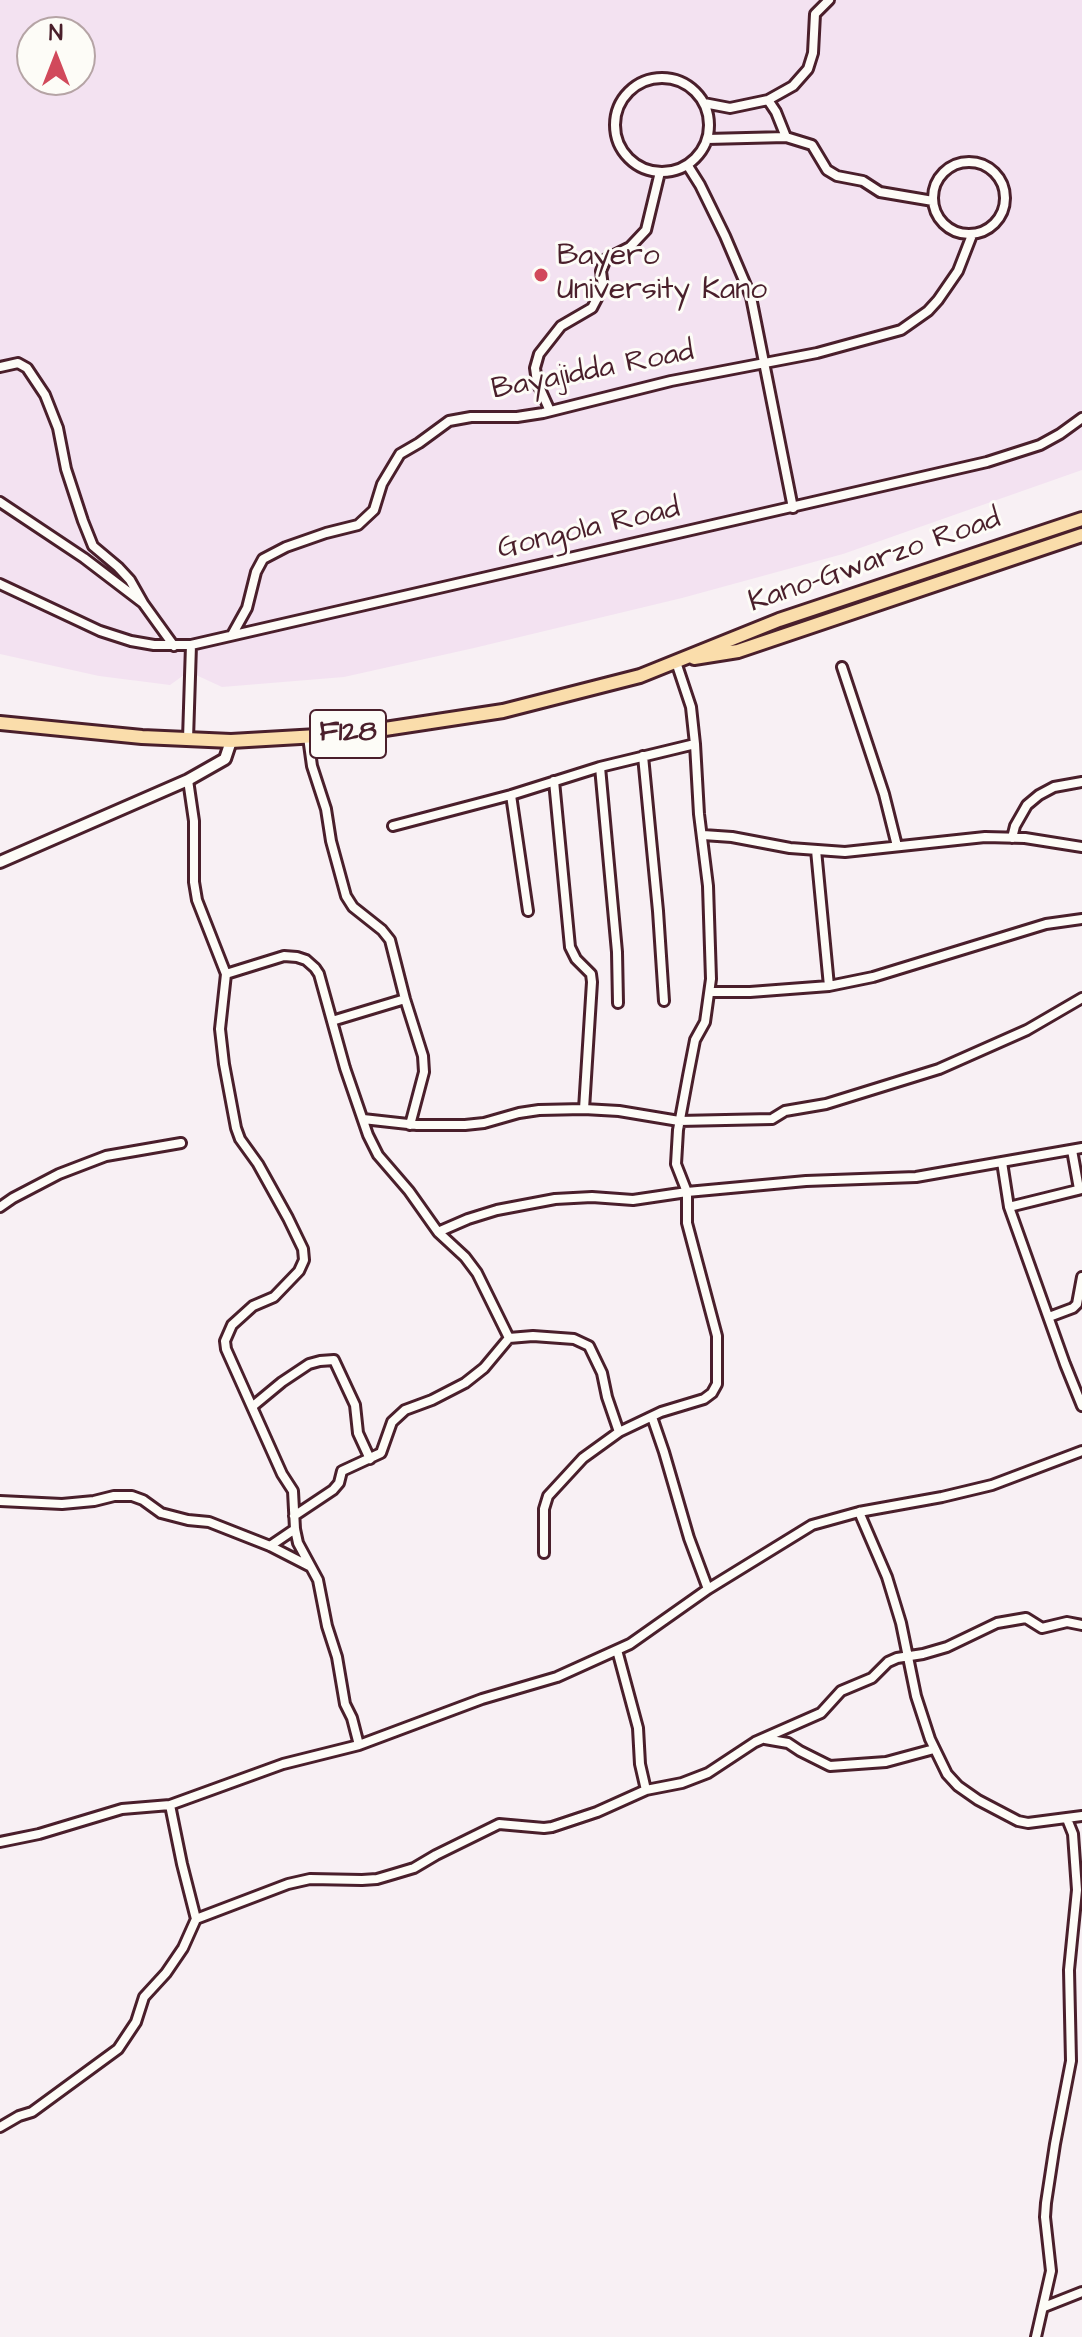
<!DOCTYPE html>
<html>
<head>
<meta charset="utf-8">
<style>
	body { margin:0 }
	#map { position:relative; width:1082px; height:2337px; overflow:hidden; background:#f8f0f4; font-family:"Architects Daughter",sans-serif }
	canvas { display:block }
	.north { position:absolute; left:16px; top:16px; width:80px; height:80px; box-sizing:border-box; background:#fdfcf7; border:2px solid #b5a4a5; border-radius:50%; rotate:0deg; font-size:22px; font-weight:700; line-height:32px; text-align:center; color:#4a1f2b }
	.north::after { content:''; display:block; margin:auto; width:28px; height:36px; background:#d1495b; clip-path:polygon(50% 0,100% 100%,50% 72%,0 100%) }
</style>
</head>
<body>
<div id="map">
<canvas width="1082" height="2337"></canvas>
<div class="north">N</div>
</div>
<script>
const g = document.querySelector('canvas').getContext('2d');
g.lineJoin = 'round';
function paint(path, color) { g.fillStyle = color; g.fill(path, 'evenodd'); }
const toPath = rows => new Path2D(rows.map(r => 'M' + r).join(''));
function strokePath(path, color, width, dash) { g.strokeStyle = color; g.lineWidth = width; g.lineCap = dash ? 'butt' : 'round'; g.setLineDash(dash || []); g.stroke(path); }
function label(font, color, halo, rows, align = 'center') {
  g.font = font + ' "Architects Daughter",sans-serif'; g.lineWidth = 6; g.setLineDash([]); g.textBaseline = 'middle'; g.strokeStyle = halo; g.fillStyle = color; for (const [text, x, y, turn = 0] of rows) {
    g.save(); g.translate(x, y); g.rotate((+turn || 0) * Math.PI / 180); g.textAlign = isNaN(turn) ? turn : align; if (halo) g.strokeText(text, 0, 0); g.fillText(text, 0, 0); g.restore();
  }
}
paint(toPath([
	[0,0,1082,0,1082,470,843,554,682,598,474,648,344,677,222,687,196,675,184,675,170,685,99,676,0,654],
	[32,32,80,32,80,80,32,80]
]), '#f3e2f1');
const minor = toPath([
	'615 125a47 47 0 1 1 94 0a47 47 0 1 1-94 0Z',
	[768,100,776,112,786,137,812,145,827,170,837,176,863,181,880,192,933,201],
	[704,103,730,108,768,100,793,86,808,69,813,53,815,14,829,0],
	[707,139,786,137],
	'933 198a36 36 0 1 1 72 0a36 36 0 1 1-72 0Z',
	[688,166,700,185,725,236,751,297,793,508],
	[0,367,18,363,27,368,45,395,58,428,66,469,83,521,93,546,118,567,130,580,143,603],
	[550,411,537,382,535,368,539,354,561,326,592,308,603,287,601,271,606,259,630,247,646,230,660,172],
	[0,502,84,558,143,603,174,646],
	[0,584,100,631,131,641,154,645,191,645],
	[232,635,247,608,256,572,263,559,286,547,326,533,358,525,374,510,382,484,400,454,419,443,449,421,471,417,517,417,543,413,671,381,817,353,901,330,928,311,938,300,958,271,972,235],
	[842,667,884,794,897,846],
	[308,737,312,766,326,809,331,841,346,896,353,907,382,930,390,940,405,999,423,1056,424,1072,410,1125],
	[188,739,191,645,987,462,1040,445,1060,434,1082,418],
	[643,756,658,911,664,1001],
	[600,767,617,952,618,1003],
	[188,780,194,821,194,882,197,900,226,974,220,1029,224,1064,236,1128,240,1139,258,1164,288,1218,303,1249,304,1260,299,1271,274,1297,253,1306,232,1325,225,1341,226,1349,282,1474,293,1491,295,1529,298,1543,318,1580,327,1626,337,1657,345,1704,352,1718,359,1745],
	[554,781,570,947,576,959,591,974,592,982,584,1109],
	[511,795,528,911],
	[393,826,511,795,600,767,695,744],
	[703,835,732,837,790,848,845,852,985,837,1025,838,1082,847],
	[1012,838,1015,826,1027,805,1039,795,1054,787,1082,782],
	[816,850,829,986],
	[226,974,284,956,297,957,306,960,315,968,319,974,345,1068,368,1135,378,1155,409,1191,438,1232,465,1257,477,1273,509,1338],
	[710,992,750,992,829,986,873,977,1046,924,1082,919],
	[332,1021,405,999],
	[363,1119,417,1125,465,1125,484,1123,519,1113,539,1110,584,1109,619,1111,679,1121,772,1119,785,1111,826,1104,939,1069,1027,1030,1082,998],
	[1072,1150,1079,1189],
	[1002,1162,1009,1207,1065,1364,1082,1406],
	[0,1207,13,1198,59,1174,106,1156,181,1143],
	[1009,1207,1082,1189],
	[438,1232,468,1219,497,1210,555,1199,592,1197,633,1200,687,1192,806,1181,916,1177,1082,1148],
	[1049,1317,1073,1308,1077,1304,1082,1277],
	[509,1338,533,1336,574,1339,589,1346,602,1373,607,1397,619,1432],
	[253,1406,282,1382,309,1364,320,1361,334,1360,355,1405,358,1433,370,1459],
	[652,1417,664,1452,689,1538,708,1589],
	[0,1501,62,1504,94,1501,114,1496,132,1496,143,1500,161,1513,188,1520,209,1522,270,1546,311,1567],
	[859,1512,887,1577,901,1623,916,1696,930,1739,947,1774,958,1786,978,1800,1018,1821,1028,1823,1082,1816],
	[294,1516,333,1490,339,1483,342,1471,381,1453,392,1422,405,1410,432,1400,465,1383,484,1368,509,1338],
	[270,1546,295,1529],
	[544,1553,544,1509,548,1496,583,1458,619,1432,661,1412,704,1399,712,1393,717,1384,717,1336,687,1223,687,1192,676,1164,678,1130,688,1076,695,1040,705,1022,711,979,708,886,699,814,695,744,691,707,676,662],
	[617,1650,638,1728,640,1764,646,1790],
	[765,1739,788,1743,800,1751,830,1766,886,1762,934,1749],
	[0,1842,39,1834,122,1809,170,1805,283,1764,359,1745,482,1699,557,1677,630,1644,708,1589,812,1525,859,1512,942,1497,992,1485,1082,1451],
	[196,1919,288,1884,310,1879,362,1880,377,1879,394,1874,414,1868,436,1855,499,1824,544,1828,552,1827,597,1812,646,1790,682,1783,708,1773,755,1742,821,1713,841,1691,872,1678,888,1662,897,1658,923,1654,947,1647,997,1623,1026,1618,1042,1628,1067,1622,1082,1625],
	[0,2127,19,2116,32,2112,118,2049,136,2022,144,1997,166,1973,183,1948,196,1919,182,1864,170,1805],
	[1044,2307,1082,2292],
	[1036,2337,1051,2271,1045,2217,1046,2203,1055,2144,1071,2061,1069,1970,1077,1890,1073,1834,1067,1819]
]);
const tertiary = toPath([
	[0,862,188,780,225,759,231,741]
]);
const primary = toPath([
	[694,658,738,651,1082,535],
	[0,723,142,737,231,741,352,734,503,711,640,676,779,620,1082,519]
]);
strokePath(minor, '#4a1f2b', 14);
strokePath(tertiary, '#4a1f2b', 16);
strokePath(primary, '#4a1f2b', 18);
strokePath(minor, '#fdfcf7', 8);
strokePath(tertiary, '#fdfcf7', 10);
strokePath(primary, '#faddab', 12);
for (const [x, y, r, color] of [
	[541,275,8,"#d1495b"]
]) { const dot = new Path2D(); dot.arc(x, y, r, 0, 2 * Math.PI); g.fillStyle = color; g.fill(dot); strokePath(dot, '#fdfcf7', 3); }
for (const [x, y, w] of [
	[348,734,76]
]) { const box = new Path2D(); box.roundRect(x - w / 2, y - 24, w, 48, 6); g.fillStyle = '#fdfcf7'; g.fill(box); strokePath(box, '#4a1f2b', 2); }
label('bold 28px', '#4a1f2b', null, [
	["F128",348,734]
]);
label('30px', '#4a1f2b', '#fdfcf7', [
	["Bayero",557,258],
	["University Kano",557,292]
], 'left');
label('30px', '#4a1f2b', '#fdfcf7', [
	["Bayajidda Road",593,372,-11],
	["Gongola Road",589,530,-13],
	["Kano-Gwarzo Road",875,562,-19]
]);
</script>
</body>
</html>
